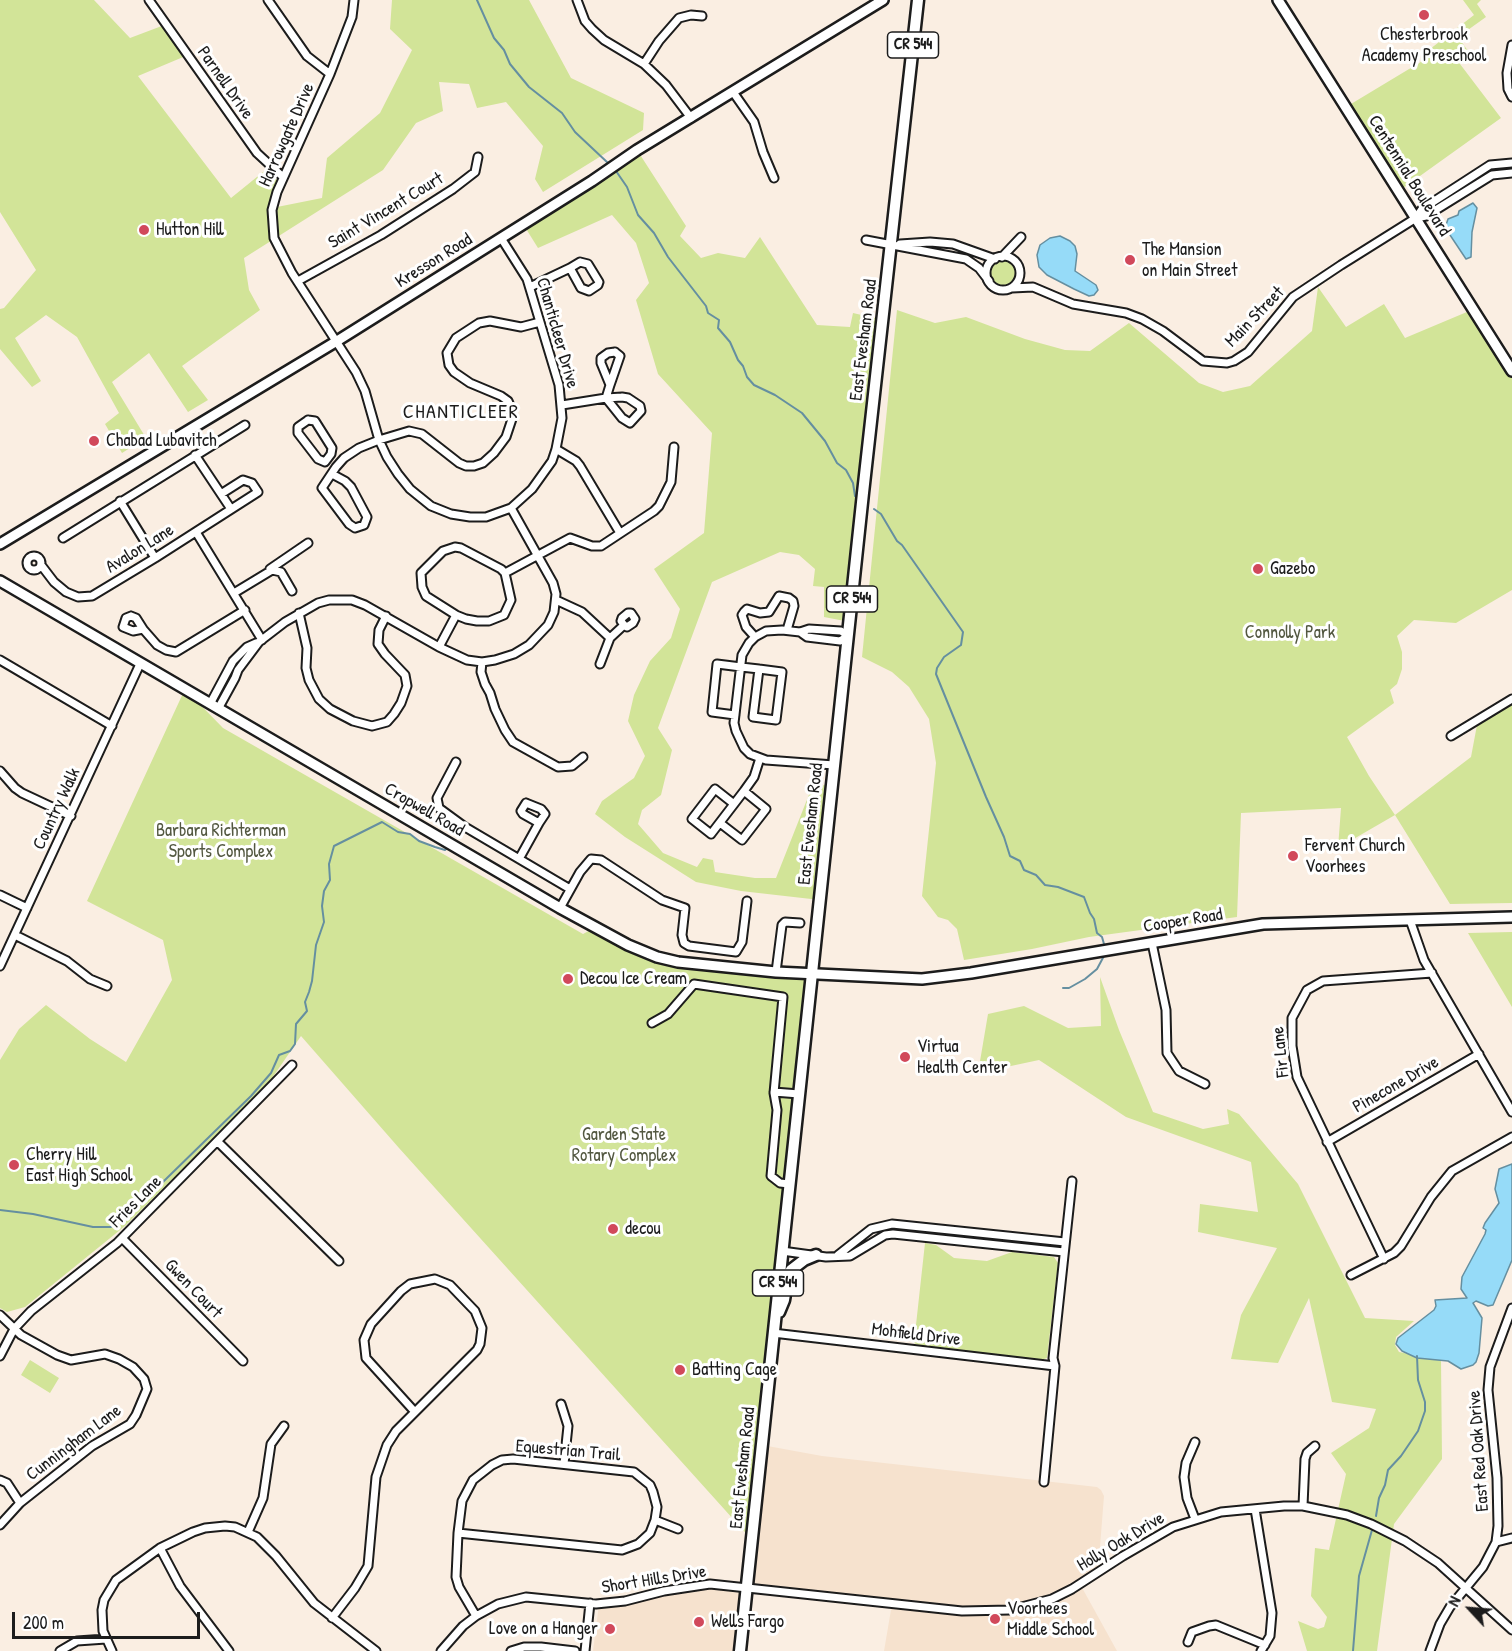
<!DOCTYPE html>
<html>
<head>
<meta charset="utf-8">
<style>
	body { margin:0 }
	#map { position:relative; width:1512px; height:1651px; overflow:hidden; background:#faeee2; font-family:"Patrick Hand",sans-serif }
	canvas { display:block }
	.north { position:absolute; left:1440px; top:1579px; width:60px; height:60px; -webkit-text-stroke:4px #fff; paint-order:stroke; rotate:296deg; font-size:16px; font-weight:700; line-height:24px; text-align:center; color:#1c1c1c }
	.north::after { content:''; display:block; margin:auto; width:21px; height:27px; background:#1c1c1c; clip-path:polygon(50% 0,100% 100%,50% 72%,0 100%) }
	.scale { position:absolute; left:12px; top:1612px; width:188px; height:27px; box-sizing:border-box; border:3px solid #1c1c1c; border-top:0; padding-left:8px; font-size:18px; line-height:21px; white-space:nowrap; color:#1c1c1c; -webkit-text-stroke:4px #fff; paint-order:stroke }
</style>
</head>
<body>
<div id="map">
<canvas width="1512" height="1651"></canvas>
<div class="north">N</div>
<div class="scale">200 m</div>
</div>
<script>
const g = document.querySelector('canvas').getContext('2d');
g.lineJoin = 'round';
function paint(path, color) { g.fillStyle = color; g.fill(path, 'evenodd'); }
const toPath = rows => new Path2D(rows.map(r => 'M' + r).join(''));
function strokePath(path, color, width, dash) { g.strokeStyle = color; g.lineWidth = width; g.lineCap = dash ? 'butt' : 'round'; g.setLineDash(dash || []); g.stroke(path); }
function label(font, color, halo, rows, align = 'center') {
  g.font = font + ' "Patrick Hand",sans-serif'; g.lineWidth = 6; g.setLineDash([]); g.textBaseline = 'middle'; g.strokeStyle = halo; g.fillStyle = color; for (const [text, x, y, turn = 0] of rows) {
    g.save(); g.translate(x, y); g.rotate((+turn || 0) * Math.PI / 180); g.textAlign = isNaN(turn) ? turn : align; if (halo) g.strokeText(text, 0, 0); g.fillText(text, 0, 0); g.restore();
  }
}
paint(toPath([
	[762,1445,822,1456,1097,1487,1101,1490,1104,1496,1098,1572,1080,1584,1117,1651,884,1651,892,1604,747,1588,740,1651,593,1651,599,1604,696,1586,747,1588]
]), '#f6e2ce');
paint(toPath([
	[0,0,94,0,130,38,167,24,188,55,138,76,231,198,268,168,280,184,272,208,322,198,327,158,380,113,412,50,390,29,392,0,529,0,571,78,644,113,643,130,543,192,535,179,543,146,506,102,477,108,469,84,439,82,443,111,416,123,383,170,244,258,249,290,260,310,182,366,208,400,188,412,149,353,112,382,146,438,122,453,105,424,119,413,77,337,46,315,15,338,41,381,32,387,0,349,0,309,4,308,36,270,0,212],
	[1463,0,1481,0,1477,4,1486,17,1458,37,1471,55,1460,64,1501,118,1399,191,1346,107,1424,60,1421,56,1474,15],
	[637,150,686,226,680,236,701,258,718,253,745,258,760,237,817,325,850,327,853,313,883,320,850,622,824,617,824,587,813,586,815,569,799,555,780,552,712,582,658,728,672,750,661,795,642,810,638,824,663,853,697,867,703,858,713,860,715,872,755,878,776,878,810,792,832,781,820,900,741,891,696,882,625,837,595,814,602,801,634,778,645,756,628,721,634,695,650,661,671,638,680,609,654,569,704,533,712,433,658,374,636,300,649,283,636,243,612,215,538,248,523,224],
	'987 273a16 16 0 1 1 32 0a16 16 0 1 1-32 0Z',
	[1318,287,1346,327,1384,304,1405,338,1474,309,1512,370,1512,590,1456,623,1414,620,1397,636,1402,652,1402,669,1397,684,1390,690,1394,703,1347,737,1369,776,1395,815,1471,757,1477,725,1512,704,1512,903,1450,904,1395,815,1338,848,1341,808,1241,813,1237,917,1089,937,1032,949,964,960,957,929,948,920,938,917,922,896,936,763,929,719,909,687,892,672,862,657,897,310,935,323,966,317,1025,339,1065,350,1090,351,1129,323,1199,383,1223,392,1250,386,1312,331],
	[185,689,223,728,583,934,596,927,657,957,812,974,752,1540,399,1148,301,1036,268,1084,125,1226,25,1307,7,1312,0,1308,0,1060,19,1029,46,1005,90,1039,126,1062,172,980,163,940,87,901],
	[1512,932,1512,1007,1468,933],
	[1100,977,1119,1030,1153,1112,1203,1129,1229,1124,1227,1109,1239,1114,1298,1184,1365,1318,1414,1321,1396,1337,1395,1345,1399,1352,1441,1360,1442,1459,1394,1524,1377,1651,1307,1651,1298,1621,1318,1629,1324,1627,1327,1617,1311,1596,1315,1548,1329,1550,1346,1474,1331,1453,1369,1428,1376,1409,1332,1402,1309,1298,1278,1363,1231,1359,1241,1315,1277,1248,1198,1232,1200,1204,1258,1212,1251,1162,1126,1117,1039,1060,978,1073,988,1014,1024,1006,1068,1028,1101,1026],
	[925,1243,936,1245,954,1258,987,1261,1012,1252,1054,1257,1058,1263,1047,1358,1041,1360,923,1347,914,1343],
	[30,1360,59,1378,50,1393,21,1375]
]), '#d2e498');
const water = toPath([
	[1473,203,1477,208,1472,232,1471,257,1466,259,1446,229,1446,225,1448,219,1458,215,1459,211,1473,203],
	[1060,236,1070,241,1075,246,1077,254,1075,271,1096,285,1098,290,1094,295,1089,296,1074,289,1047,275,1039,267,1037,255,1040,245,1050,238,1060,236],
	[1512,1164,1512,1260,1493,1305,1488,1306,1476,1301,1473,1303,1482,1318,1479,1353,1476,1362,1473,1365,1461,1369,1448,1361,1417,1358,1402,1351,1396,1344,1398,1338,1434,1310,1436,1306,1435,1300,1467,1298,1461,1289,1462,1277,1485,1234,1486,1230,1483,1228,1485,1223,1499,1203,1495,1189,1499,1169,1512,1164]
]);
paint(water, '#96dbf8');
strokePath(water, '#658fa0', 1.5);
strokePath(toPath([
	[477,0,494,38,504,50,510,64,529,87,562,113,575,132,608,163],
	[616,171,627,187,638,215,654,233,668,257,706,306,708,313,719,320,718,328,730,342,738,360,743,366,747,377,754,385,775,395,802,413,825,441,837,463,846,470,853,483,855,496],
	[874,509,881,514,897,541,902,545,963,632,961,645,944,657,937,668,936,674,986,797,1004,837,1010,856,1020,861,1024,870,1036,875,1045,885,1058,887,1084,897,1090,913,1094,919,1097,933,1102,937,1104,944],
	[1063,988,1069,988,1085,979,1097,969,1105,954],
	[0,1210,33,1214,93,1227,111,1227,125,1219,251,1096,271,1073,279,1055,290,1051,295,1044,296,1024,307,1011,305,1002,309,992,312,981,316,945,324,922,322,906,324,891,330,880,329,864,334,846,382,822,398,832,410,834,419,841,435,847,445,850,448,847],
	[1376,1516,1379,1498,1385,1485,1388,1470,1401,1456,1418,1431,1425,1411,1425,1402,1418,1380,1417,1356],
	[1353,1651,1359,1576,1372,1530]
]), '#658fa0', 2);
const street = toPath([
	[149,0,257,153,283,177],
	[268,0,307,56,330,74],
	[354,0,352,17,330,74,277,192,272,210,274,238,292,273,356,372,365,391,379,440,387,457,398,474,410,489,431,506,451,514,470,517,486,517,511,508,532,489,552,461,556,449,562,418,559,385,527,279,501,238],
	[577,0,585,21,592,29,604,40,644,64,666,85,691,118],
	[1512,45,1507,73,1508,89,1512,97],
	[644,64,659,41,679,18,691,15,702,16],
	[733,92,754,122,763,152,774,178],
	[1416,218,1422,209,1490,165,1512,163],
	[866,240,966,259,979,268,989,281],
	[900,244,930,242,953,244,995,259],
	'986 273a17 17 0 1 1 34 0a17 17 0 1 1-34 0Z',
	[1002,257,1021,237],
	[580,262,588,264,599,282,598,285,589,291,581,288,570,268,580,262],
	[298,281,381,235,453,189,475,172,478,157],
	[530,287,570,268],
	[1012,288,1033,287,1073,304,1126,313,1142,319,1163,331,1203,361,1227,363,1234,361,1248,352,1293,297,1341,265,1416,218,1426,216,1492,175,1512,173],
	[615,352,620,356,610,385,601,363,601,358,608,353,615,352],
	[622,397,628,398,640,406,641,411,630,423,622,418,606,398,622,397],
	[562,405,606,398,610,385],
	[308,420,315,421,332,448,331,454,325,462,318,459,298,433,298,427,308,420],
	[556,449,576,461,580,466,620,533],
	[195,455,231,509],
	[332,474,345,481,351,487,367,517,364,525,355,528,349,524,322,488,336,467,344,458,359,448,379,440,409,431,422,434,459,463,466,466,474,466,483,463,494,453,506,437,512,419,511,408,508,401,501,396,470,383,454,372,449,365,447,353,456,338,479,323,490,321,521,327,540,322],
	[120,501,155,558],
	[196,532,262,640],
	[63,538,245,425],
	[455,547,461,548,501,569,505,573,511,600,504,615,489,621,477,621,466,619,456,615,426,596,422,587,421,573,443,551,455,547],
	'27 563a7 7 0 1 1 14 0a7 7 0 1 1-14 0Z',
	[41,565,54,582,66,592,78,597,92,596,155,558,258,492,252,483,243,480,221,494],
	[270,569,308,543],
	[505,573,570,538,592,546,601,546,654,511,659,506,671,482,674,447],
	[234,593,272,570,281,572,292,591],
	[556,600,582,612,610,638],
	[299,613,307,648,306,668,309,680,319,699,330,709,353,721,372,726,387,722,394,714,401,703,407,686,405,675,385,654,378,644,379,630,386,616],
	[131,616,136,618,143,629,133,631,123,627,126,618,131,616],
	[143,629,157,645,166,650,176,652,245,610],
	[800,632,807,637,840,641,848,636,841,631,809,629,800,632,782,630,766,631,755,637,749,643,742,655,734,723,736,731,744,748,750,754,766,760,834,765],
	[755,637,746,627,742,615,744,612,747,609,760,613,769,612,779,596,789,598,793,601,794,606,787,630],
	[610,638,624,625,627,627,633,623,635,619,631,613,628,613,622,618,621,621,624,625],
	[439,647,456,615],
	[0,660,112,726],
	[482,662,481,672,485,684,490,693,495,709,505,730,513,742,558,767,572,766,583,757],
	[600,664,610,638],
	[210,704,233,661,247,647,256,643],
	[218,709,235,678,238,670,259,642,285,622,318,603,329,600,352,600,365,605,439,647,467,660,482,662,495,660,514,654,529,645,548,625,554,612,556,594,553,583,511,508],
	[735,715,712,712,717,664,741,667,759,669,782,672,776,720,753,717,759,669],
	[1451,736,1512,699],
	[456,762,437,798,439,808,465,827,570,889],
	[0,771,15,788,22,793,71,816],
	[526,803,541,809,545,814,539,823,523,814,521,811,526,803],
	[734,804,715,789,692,819,711,834,744,791,754,777,760,758],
	[720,823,742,840,766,809,744,791],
	[519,859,539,823],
	[0,895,27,908],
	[560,908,580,872,591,859,601,860,662,900,685,908,682,935,684,943,689,946,736,952,742,942,747,901],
	[1410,920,1424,960,1512,1112],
	[15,935,67,961,90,979,107,986],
	[1152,943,1166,1010,1167,1053,1179,1071,1205,1084],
	[0,966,140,664],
	[776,972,782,925,785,922,800,923],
	[652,1023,668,1014,694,984,783,997,774,1093,777,1110,771,1176,780,1183,789,1184],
	[774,1092,799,1094],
	[218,1142,339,1261],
	[1327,1142,1479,1054],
	[122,1238,243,1361],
	[782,1251,826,1257,850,1256,885,1235,893,1234,1064,1252],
	[838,1255,871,1229,892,1224,1065,1242],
	[1384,1259,1297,1077,1292,1046,1292,1018,1307,990,1323,981,1432,973],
	[1351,1275,1394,1253,1401,1246,1431,1197,1452,1171,1512,1137],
	[0,1315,21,1335,57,1355,71,1360,105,1354,119,1359,133,1367,144,1379,147,1389,136,1415,130,1424,92,1446,20,1503,0,1525],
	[773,1333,1055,1366],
	[0,1356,14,1329,31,1311,117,1243,292,1065],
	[561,1404,568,1426,564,1464],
	[1195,1442,1186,1463,1184,1477,1187,1498,1195,1519],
	[513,1459,634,1472,650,1485,653,1492,657,1507,655,1520,650,1533,638,1544,622,1550,458,1533,462,1501,473,1480,492,1465,502,1460,513,1459],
	[0,1480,7,1483,20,1503],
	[1044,1482,1055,1366,1053,1358,1072,1181],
	[1303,1506,1305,1459,1307,1453,1315,1446],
	[1255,1509,1272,1613,1270,1636,1261,1651],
	[655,1520,678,1529],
	[248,1532,263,1498,271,1444,284,1426],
	[458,1533,456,1577,459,1587,476,1616],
	[1496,1542,1512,1538],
	[160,1548,180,1586,229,1651],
	[332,1618,355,1588,368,1566,376,1477,387,1445,396,1431,477,1350,480,1344,482,1328,475,1311,450,1285,435,1279,410,1284,401,1291,371,1324,364,1340,366,1358,415,1412],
	[1188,1642,1192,1632,1209,1626,1216,1625,1265,1645],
	[60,1651,77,1641,106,1639],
	[112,1651,103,1631,102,1610,104,1600,116,1580,160,1548,193,1532,205,1528,225,1526,235,1527,257,1537,276,1556,314,1603,376,1651],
	[441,1651,463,1626,476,1616,498,1604,526,1597,596,1604,625,1601,664,1591,710,1584,962,1611,1010,1610,1052,1599,1072,1589,1123,1556,1173,1527,1221,1512,1284,1506,1303,1506,1347,1515,1371,1524,1405,1541,1438,1563,1512,1630],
	[511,1651,524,1647,541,1647,575,1651],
	[585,1651,590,1603],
	[1430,1651,1440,1624,1450,1607,1483,1567,1496,1542,1498,1526,1497,1478,1488,1390,1490,1367,1512,1308]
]);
const secondary = toPath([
	[1278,0,1512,371],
	[0,544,337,341,592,181,637,150,883,0],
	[0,581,560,908,628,945,657,957,678,962,776,972,922,979,971,973,1263,924,1512,917]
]);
const primary = toPath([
	[779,1312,784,1300,788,1276,791,1270,804,1260,816,1255],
	[740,1651,863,493,918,0]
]);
strokePath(street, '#1c1c1c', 11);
strokePath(secondary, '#1c1c1c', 14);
strokePath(primary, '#1c1c1c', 15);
strokePath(street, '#fff', 7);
strokePath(secondary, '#fff', 9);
strokePath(primary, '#fff', 10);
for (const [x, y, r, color] of [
	[1424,15,6,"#d1495b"],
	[144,230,6,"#d1495b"],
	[1130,260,6,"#d1495b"],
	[94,441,6,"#d1495b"],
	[1258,569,6,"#d1495b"],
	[1293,856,6,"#d1495b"],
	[568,979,6,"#d1495b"],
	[905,1057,6,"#d1495b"],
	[14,1165,6,"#d1495b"],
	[613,1229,6,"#d1495b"],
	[680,1370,6,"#d1495b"],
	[995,1619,6,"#d1495b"],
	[699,1622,6,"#d1495b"],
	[610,1629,6,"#d1495b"]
]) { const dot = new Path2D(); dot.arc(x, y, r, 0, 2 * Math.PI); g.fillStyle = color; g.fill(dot); strokePath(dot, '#fff', 2); }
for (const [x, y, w] of [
	[913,45,51],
	[852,599,51],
	[778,1283,51]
]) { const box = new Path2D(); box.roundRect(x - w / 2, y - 13, w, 26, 4.5); g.fillStyle = '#fff'; g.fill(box); strokePath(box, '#1c1c1c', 1.5); }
label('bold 16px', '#1c1c1c', null, [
	["CR 544",913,45],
	["CR 544",852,599],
	["CR 544",778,1283]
]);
label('18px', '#1c1c1c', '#fff', [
	["Chesterbrook",1424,35,"center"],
	["Academy Preschool",1424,56,"center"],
	["Hutton Hill",156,230],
	["The Mansion",1142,250],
	["on Main Street",1142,271],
	["Chabad Lubavitch",106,441],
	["Gazebo",1270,569],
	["Fervent Church",1305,846],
	["Voorhees",1305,867],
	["Decou Ice Cream",580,979],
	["Virtua",917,1047],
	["Health Center",917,1068],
	["Cherry Hill",26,1155],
	["East High School",26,1176],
	["decou",625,1229],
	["Batting Cage",692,1370],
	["Voorhees",1007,1609],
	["Middle School",1007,1630],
	["Wells Fargo",711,1622],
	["Love on a Hanger",598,1629,"right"]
], 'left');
label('18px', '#1c1c1c', '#fff', [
	["Parnell Drive",225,83,55],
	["Harrowgate Drive",287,135,-66],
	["Centennial Boulevard",1409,176,58],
	["Saint Vincent Court",386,211,-31],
	["Kresson Road",434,261,-32],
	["Main Street",1255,317,-46],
	["Chanticleer Drive",557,333,74],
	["East Evesham Road",864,340,-83],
	["Avalon Lane",140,549,-32],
	["Country Walk",57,809,-65],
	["Cropwell Road",424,810,30],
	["East Evesham Road",811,824,-84],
	["Cooper Road",1183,921,-9],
	["Fir Lane",1281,1052,-96],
	["Pinecone Drive",1396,1085,-30],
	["Fries Lane",136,1202,-45],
	["Gwen Court",193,1289,46],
	["Mohfield Drive",916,1335,7],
	["Cunningham Lane",74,1443,-37],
	["Equestrian Trail",568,1451,5],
	["East Red Oak Drive",1479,1451,-94],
	["East Evesham Road",743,1468,-84],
	["Holly Oak Drive",1121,1542,-31],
	["Short Hills Drive",654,1580,-9]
]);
label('18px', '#535841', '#fff', [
	["Connolly Park",1290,633],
	["Barbara Richterman",221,831],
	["Sports Complex",221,852],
	["Garden State",624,1135],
	["Rotary Complex",624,1156]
]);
g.letterSpacing = '1.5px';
label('20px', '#1c1c1c', '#fff', [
	["CHANTICLEER",461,413]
]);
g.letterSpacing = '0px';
</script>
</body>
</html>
